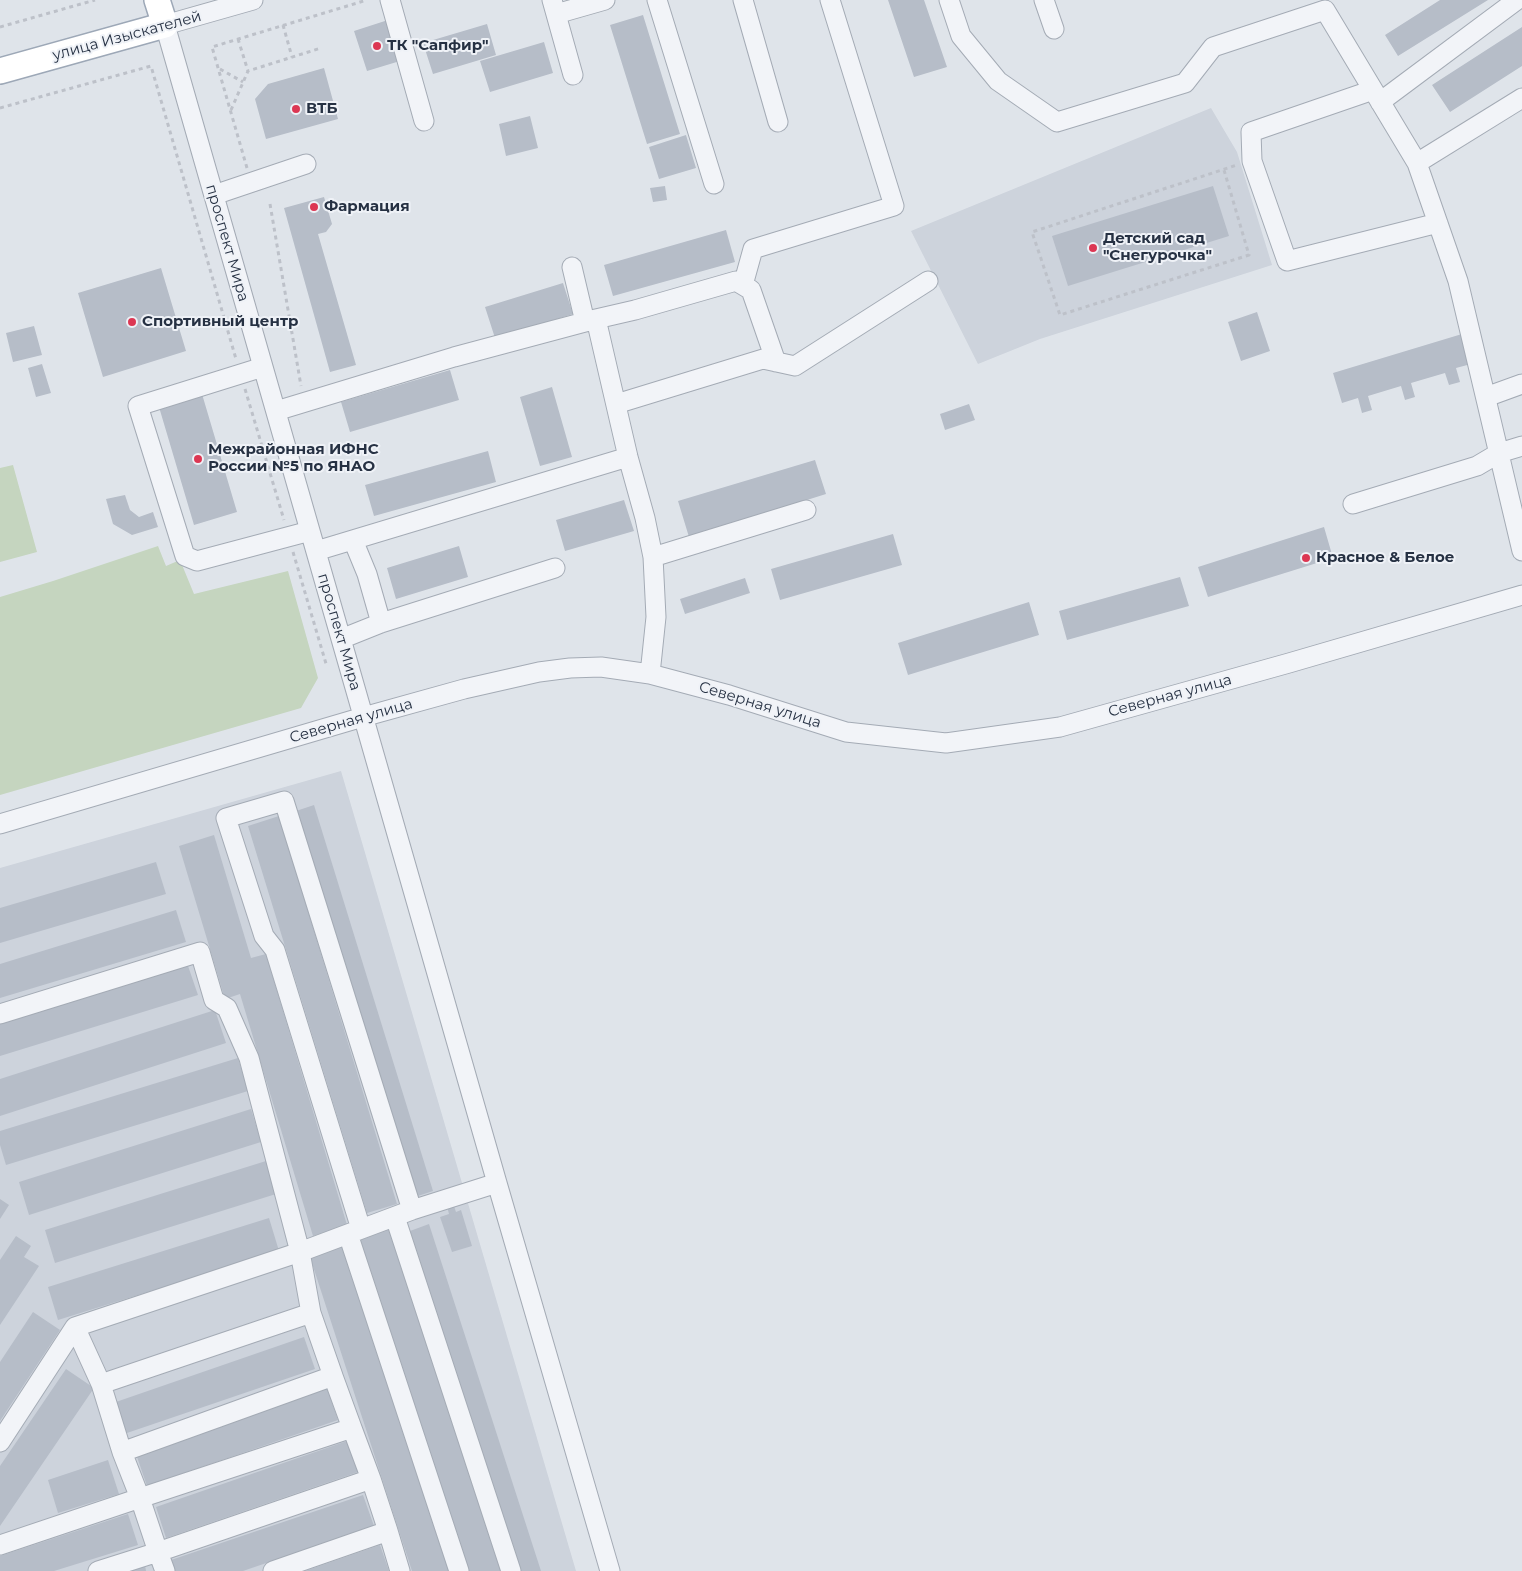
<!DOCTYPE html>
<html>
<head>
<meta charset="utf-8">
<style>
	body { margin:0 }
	canvas { display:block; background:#dfe4ea }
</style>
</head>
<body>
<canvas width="1522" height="1571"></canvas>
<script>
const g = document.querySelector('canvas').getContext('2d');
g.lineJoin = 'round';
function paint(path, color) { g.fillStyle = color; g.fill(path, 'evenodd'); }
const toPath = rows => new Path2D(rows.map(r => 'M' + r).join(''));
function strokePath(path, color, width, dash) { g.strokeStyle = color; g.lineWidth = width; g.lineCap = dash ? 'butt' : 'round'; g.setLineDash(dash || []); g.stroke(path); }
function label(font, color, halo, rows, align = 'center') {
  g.font = font + ' Montserrat,sans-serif'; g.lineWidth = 4; g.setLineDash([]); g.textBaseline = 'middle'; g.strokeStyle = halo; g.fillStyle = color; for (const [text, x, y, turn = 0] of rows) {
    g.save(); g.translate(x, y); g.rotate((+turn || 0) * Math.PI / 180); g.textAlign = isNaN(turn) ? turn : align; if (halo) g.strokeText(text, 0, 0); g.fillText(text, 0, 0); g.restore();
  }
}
paint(toPath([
	[1211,108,1237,152,1272,265,1040,339,978,364,911,231],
	[341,771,576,1571,0,1571,0,868]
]), '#cdd3dc');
paint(toPath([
	[13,465,37,552,0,562,0,468],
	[158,546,166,566,180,560,194,594,288,571,318,678,301,708,0,795,0,597,53,581]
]), '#c5d5bf');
paint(toPath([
	[888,0,924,0,947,67,914,77],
	[1440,0,1488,0,1398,56,1385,35],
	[643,15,680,134,647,144,610,25],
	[388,20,400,61,367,71,354,31],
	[487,24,496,55,433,74,423,43],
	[1522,27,1522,66,1450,112,1432,85],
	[544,42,553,73,490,92,480,61],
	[324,68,338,119,266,139,255,99,268,84],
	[530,116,538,148,506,156,499,124],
	[686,135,696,168,659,179,649,147],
	[665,186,667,200,653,202,650,188],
	[1213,186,1229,236,1068,286,1052,236],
	[324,197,332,224,326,232,318,234,356,365,330,372,284,208],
	[726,230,735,262,613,296,604,265],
	[161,268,186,351,103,377,78,293],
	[563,283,573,314,495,338,485,307],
	[1257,312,1270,351,1241,361,1228,322],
	[34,326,42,355,13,362,6,333],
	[1462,334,1471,364,1456,368,1460,382,1449,385,1445,373,1411,383,1415,397,1405,400,1401,386,1368,396,1372,410,1362,413,1358,398,1342,403,1333,373],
	[42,364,51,393,36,397,28,368],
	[450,370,459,400,350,432,341,402],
	[552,387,572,457,540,466,520,397],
	[202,394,237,512,194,525,159,407],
	[969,404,975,420,945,430,940,414],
	[488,451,496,482,374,516,365,485],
	[815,460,826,494,689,537,678,501],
	[125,495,130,510,139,517,153,512,158,527,132,535,113,524,106,499],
	[624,500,634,531,565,551,556,520],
	[1324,527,1333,558,1208,597,1198,567],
	[893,534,902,565,780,600,771,569],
	[459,546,468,577,396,599,387,568],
	[1180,577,1189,606,1067,640,1059,611],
	[745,578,750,593,685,614,680,599],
	[1029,602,1039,635,908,675,898,643],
	[314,805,433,1191,415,1197,296,811],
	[279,816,397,1204,367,1213,248,826],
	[214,835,251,958,266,954,347,1225,313,1236,240,994,225,999,179,846],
	[156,862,166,894,0,943,0,908],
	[176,910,186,942,0,998,0,964],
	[187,963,198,995,0,1056,0,1020],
	[215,1010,226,1043,0,1116,0,1079],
	[238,1058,248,1091,6,1165,0,1145,0,1131],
	[251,1109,261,1142,29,1215,19,1182],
	[266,1161,276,1194,55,1263,45,1230],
	[0,1199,9,1205,0,1219],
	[452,1200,456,1212,461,1210,472,1246,452,1252,440,1217,449,1214,446,1202],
	[269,1218,279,1251,58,1320,48,1287],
	[429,1224,541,1571,519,1571,410,1231],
	[389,1229,503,1571,468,1571,358,1239],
	[16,1236,31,1246,24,1257,39,1266,0,1325,0,1260],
	[343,1246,449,1571,412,1571,310,1257],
	[33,1312,60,1330,0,1421,0,1362],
	[304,1337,315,1369,124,1434,113,1403],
	[66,1369,94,1388,0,1526,0,1466],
	[327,1388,338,1420,147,1486,136,1454],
	[347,1441,358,1472,166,1538,156,1507],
	[108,1460,119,1494,58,1513,48,1480],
	[363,1495,374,1526,243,1571,175,1571,171,1560],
	[128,1514,138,1545,54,1571,0,1571,0,1556],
	[380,1545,389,1571,305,1571],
	[145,1565,146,1571,128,1571]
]), '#b6bdc8');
const minor = toPath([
	[253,0,165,25,497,1183,610,1571],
	[390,0,424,121],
	[552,0,573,75],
	[657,0,714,184],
	[743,0,778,122],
	[949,0,961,36,998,81,1057,122,1185,83,1213,47,1325,10,1417,163,1458,281,1522,551],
	[1044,0,1054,29],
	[556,14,605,0],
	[1373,90,1251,132,1252,161,1287,261,1438,223],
	[1380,102,1517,0],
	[1417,163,1522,98],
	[214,195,306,164],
	[572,267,585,322],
	[743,285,753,249,894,206,830,0],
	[596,319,635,310,736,281,751,290,776,362],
	[263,367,138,406,185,556,197,561,310,531],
	[1486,397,1522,384],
	[616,404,763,359,795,366,928,281],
	[276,411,454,357,596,319,628,457,645,518,653,557,656,617,650,674],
	[1353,504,1477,466,1499,453,1522,446],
	[353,540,367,574,381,623],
	[316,551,628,457],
	[653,557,806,510],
	[341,639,381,623,555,568],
	[0,824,363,717,464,689,539,672,570,668,601,667,650,674,729,695,846,732,946,743,1060,727,1289,663,1522,595],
	[0,1014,200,952,214,1000,227,1008,249,1058,300,1252,311,1313],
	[395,1217,511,1571],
	[361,1229,275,950,264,936,226,818,284,801,412,1210],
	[348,1234,459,1571],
	[333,1376,352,1428],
	[101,1384,122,1452],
	[0,1442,75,1327],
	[371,1479,388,1531],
	[0,1545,140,1498,158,1552,98,1571],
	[165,1571,158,1552,371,1479,352,1428,140,1498,122,1452,333,1376,311,1313,101,1384,75,1327,300,1252,412,1210,497,1183],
	[273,1571,388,1531,400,1571]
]);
const major = toPath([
	[0,71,165,25,157,0]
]);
strokePath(minor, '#a4abb5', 21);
strokePath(major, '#9da8b7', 28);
strokePath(toPath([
	[283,25,292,57],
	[0,27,95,0],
	[238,39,248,71],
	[220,69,243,82],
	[0,108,151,66,236,359],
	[231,110,248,71,321,48],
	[247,168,212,47,367,0],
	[1224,170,1249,255,1060,315,1032,232,1237,165],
	[270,204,301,386],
	[245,389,284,520],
	[293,552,327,667]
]), '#bdc1c9', 3, [4, 4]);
strokePath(minor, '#f2f4f8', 19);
strokePath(major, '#fff', 25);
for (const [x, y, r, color] of [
	[377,46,5,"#dc3753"],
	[296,109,5,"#dc3753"],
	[314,207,5,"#dc3753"],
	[1093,248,5,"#dc3753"],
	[132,322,5,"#dc3753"],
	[198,459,5,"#dc3753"],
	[1306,558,5,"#dc3753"]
]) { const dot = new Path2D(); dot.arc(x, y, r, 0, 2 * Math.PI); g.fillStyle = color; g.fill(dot); strokePath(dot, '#eff2f7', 2); }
label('15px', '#263143', '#eff2f7', [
	["улица Изыскателей",127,36,-15],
	["проспект Мира",227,243,74],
	["проспект Мира",339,632,74],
	["Северная улица",1170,696,-15],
	["Северная улица",760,705,17],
	["Северная улица",351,721,-16]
]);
label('bold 15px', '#263143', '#eff2f7', [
	["ТК \"Сапфир\"",387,46],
	["ВТБ",306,109],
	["Фармация",324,207],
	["Детский сад",1103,239],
	["\"Снегурочка\"",1103,256],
	["Спортивный центр",142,322],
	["Межрайонная ИФНС",208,450],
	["России №5 по ЯНАО",208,467],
	["Красное & Белое",1316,558]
], 'left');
</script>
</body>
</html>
